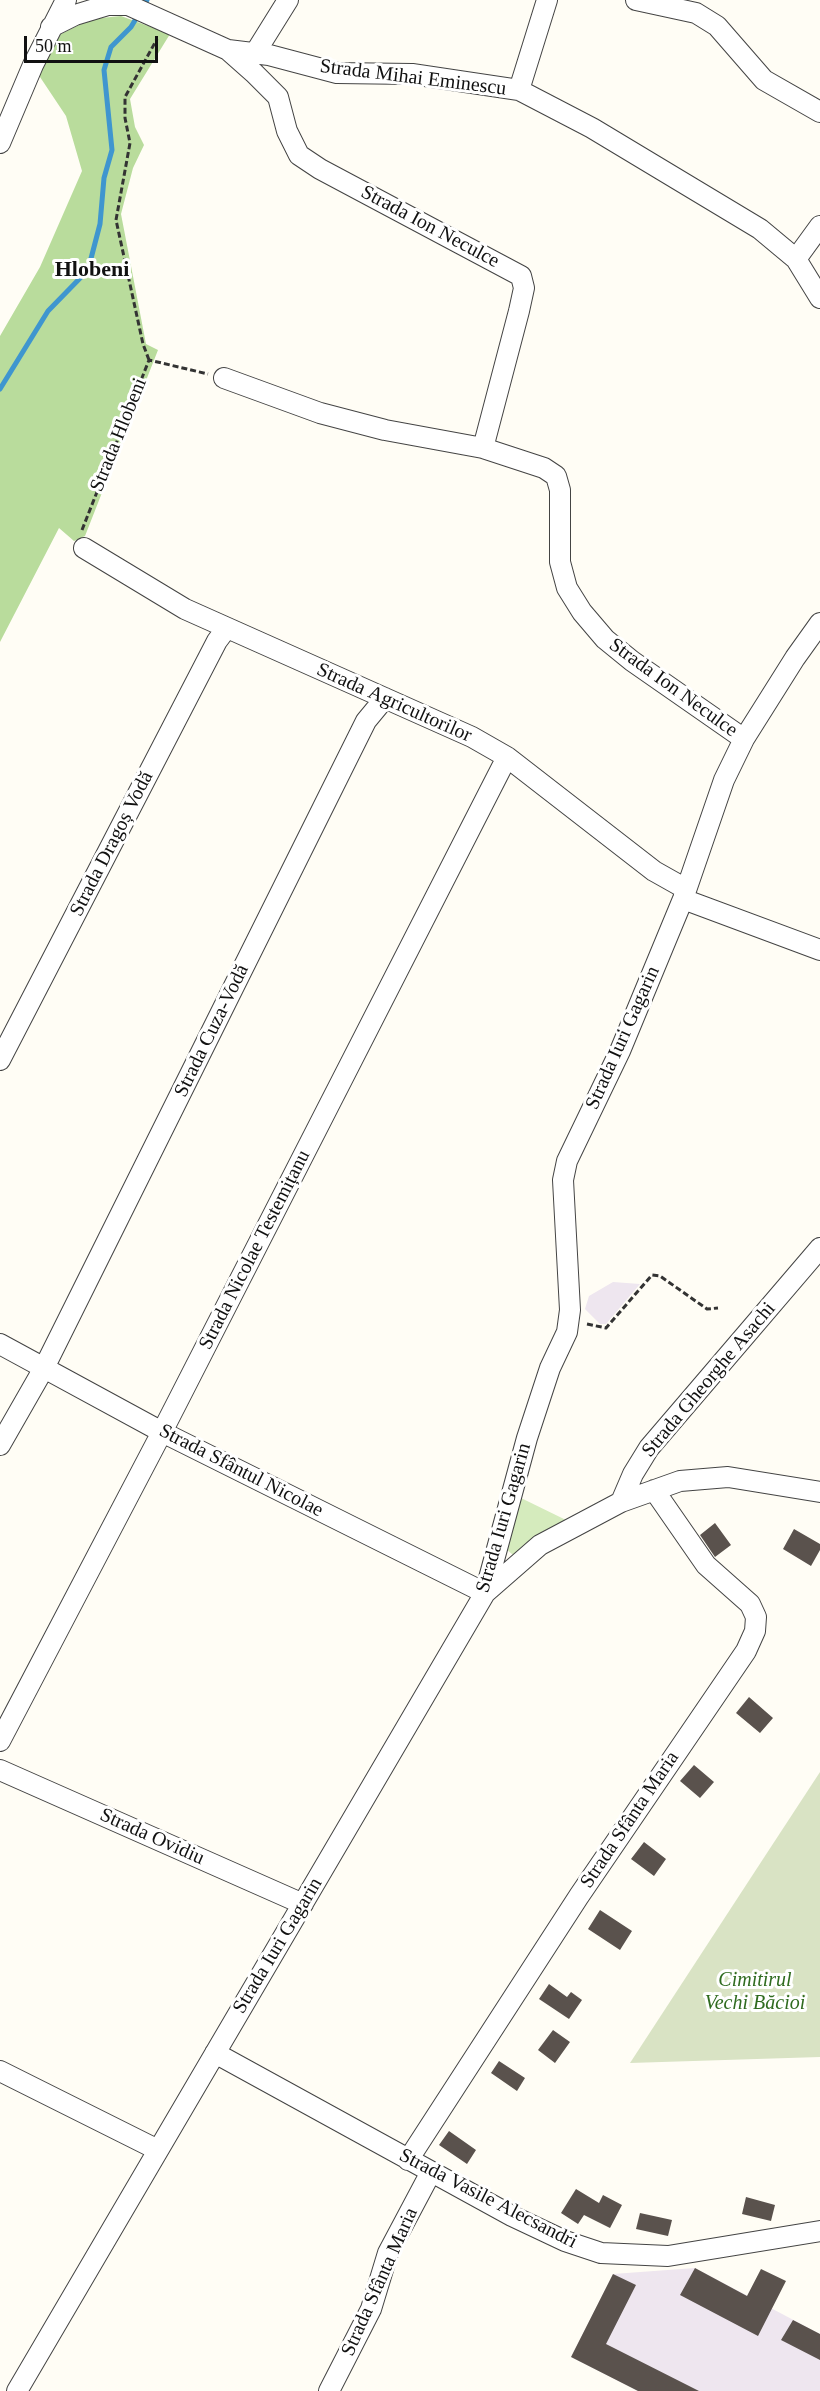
<!DOCTYPE html>
<html>
<head>
<meta charset="utf-8">
<style>
	body { margin:0 }
	#map { position:relative; width:820px; height:2391px; overflow:hidden; background:#fffdf5; font-family:"Times New Roman",serif }
	canvas { display:block }
	.scale { position:absolute; left:24px; top:36px; width:134px; height:27px; box-sizing:border-box; border:3px solid #111; border-top:0; padding-left:8px; font-size:18px; line-height:21px; white-space:nowrap; color:#111; -webkit-text-stroke:4px #fff; paint-order:stroke }
</style>
</head>
<body>
<div id="map">
<canvas width="820" height="2391"></canvas>
<div class="scale">50 m</div>
</div>
<script>
const g = document.querySelector('canvas').getContext('2d');
g.lineJoin = 'round';
function paint(path, color) { g.fillStyle = color; g.fill(path, 'evenodd'); }
const toPath = rows => new Path2D(rows.map(r => 'M' + r).join(''));
function strokePath(path, color, width, dash) { g.strokeStyle = color; g.lineWidth = width; g.lineCap = dash ? 'butt' : 'round'; g.setLineDash(dash || []); g.stroke(path); }
function label(font, color, halo, rows, align = 'center') {
  g.font = font + ' "Times New Roman",serif'; g.lineWidth = 6; g.setLineDash([]); g.textBaseline = 'middle'; g.strokeStyle = halo; g.fillStyle = color; for (const [text, x, y, turn = 0] of rows) {
    g.save(); g.translate(x, y); g.rotate((+turn || 0) * Math.PI / 180); g.textAlign = isNaN(turn) ? turn : align; if (halo) g.strokeText(text, 0, 0); g.fillText(text, 0, 0); g.restore();
  }
}
paint(toPath([
	[613,1282,640,1284,606,1324,600,1324,585,1309,589,1296],
	[695,2268,820,2334,820,2391,638,2391,571,2357,613,2274]
]), '#eee6ef');
paint(toPath([
	[521,1498,566,1520,513,1555,505,1548]
]), '#d5ebbd');
paint(toPath([
	[121,16,170,34,130,99,135,127,144,145,133,168,121,214,146,344,158,350,85,536,74,541,59,528,0,642,0,336,40,267,82,171,66,116,38,74,61,34,91,19]
]), '#b9dc9c');
paint(toPath([
	[820,1772,820,2057,630,2063,765,1856]
]), '#d9e3c4');
strokePath(toPath([
	[0,389,48,311,88,270,100,224,104,178,112,150,104,70,111,47,131,27,147,0]
]), '#3f96cf', 5);
paint(toPath([
	[715,1523,731,1545,715,1557,700,1535],
	[794,1529,820,1544,820,1550,811,1566,783,1549],
	[749,1697,773,1718,760,1733,736,1713],
	[694,1765,714,1782,700,1798,680,1781],
	[644,1842,666,1859,654,1876,631,1859],
	[600,1910,632,1931,620,1950,588,1929],
	[549,1984,567,1997,571,1992,582,2000,569,2019,539,1999],
	[553,2030,570,2042,555,2063,538,2050],
	[499,2061,525,2078,517,2091,491,2073],
	[449,2131,476,2150,467,2164,439,2145],
	[576,2189,599,2203,603,2195,622,2205,610,2228,584,2215,578,2224,561,2213],
	[746,2197,775,2205,771,2221,742,2214],
	[640,2213,672,2220,668,2236,636,2229],
	[695,2268,747,2296,761,2269,786,2281,758,2336,680,2295],
	[613,2274,636,2285,606,2344,699,2391,638,2391,571,2357],
	[793,2320,820,2334,820,2360,781,2340]
]), '#5a524d');
const minor = toPath([
	[122,0,128,5,228,50,269,55,337,73,412,74,519,90,592,128,760,229,796,259,820,298],
	[636,0,696,13,717,26,764,80,820,112],
	[51,27,75,15,108,5,128,5],
	[228,50,254,73,278,97,287,131,299,155,320,169,521,276,524,288,519,311,483,448],
	[255,53,288,0],
	[519,90,547,0],
	[0,143,33,65,66,0],
	[796,259,820,226],
	[224,378,320,413,385,430,483,448,544,468,556,476,560,490,560,562,567,588,582,612,605,639,632,661,744,739],
	[84,548,185,609,472,737,507,757,654,871,686,889],
	[683,899,820,950],
	[0,1060,217,641,226,629],
	[0,1344,162,1432,485,1593,540,1545,621,1502,680,1481,728,1477,820,1492],
	[0,1445,44,1368,366,721,385,698],
	[621,1502,633,1474,649,1448,820,1248],
	[0,1741,162,1432,507,757],
	[0,1770,303,1904],
	[215,2053,512,2216,565,2241,601,2253,668,2256,820,2231],
	[0,2071,158,2150],
	[408,2160,579,1896,746,1651,755,1631,756,1617,750,1604,706,1565,654,1490],
	[17,2391,485,1593,527,1438,550,1368,567,1332,570,1310,563,1180,567,1161,620,1051,683,899,724,780,744,739,795,658,820,623],
	[329,2391,371,2309,388,2253,431,2172]
]);
strokePath(minor, '#444', 22);
strokePath(toPath([
	[149,360,143,344,116,220,130,143,125,118,125,97,157,39],
	[82,530,149,360,208,374],
	[587,1324,606,1328,652,1275,660,1276,707,1309,718,1308]
]), '#333', 3, [6, 3]);
strokePath(minor, '#fff', 20);
label('20px', '#111', '#fff', [
	["Strada Mihai Eminescu",413,78,7],
	["Strada Ion Neculce",430,227,28],
	["Strada Hlobeni",119,435,-68],
	["Strada Ion Neculce",673,688,36],
	["Strada Agricultorilor",394,703,24],
	["Strada Dragoș Vodă",112,844,-63],
	["Strada Cuza-Vodă",212,1031,-64],
	["Strada Iuri Gagarin",623,1038,-66],
	["Strada Nicolae Testemițanu",255,1250,-63],
	["Strada Gheorghe Asachi",709,1380,-50],
	["Strada Sfântul Nicolae",241,1471,27],
	["Strada Iuri Gagarin",504,1518,-74],
	["Strada Sfânta Maria",630,1820,-56],
	["Strada Ovidiu",152,1837,24],
	["Strada Iuri Gagarin",278,1946,-59],
	["Strada Vasile Alecsandri",488,2199,27],
	["Strada Sfânta Maria",380,2282,-66]
]);
label('italic 20px', '#2f6b1f', '#fff', [
	["Cimitirul",755,1981],
	["Vechi Băcioi",755,2004]
]);
label('bold 22px', '#111', '#fff', [
	["Hlobeni",92,270]
]);
</script>
</body>
</html>
